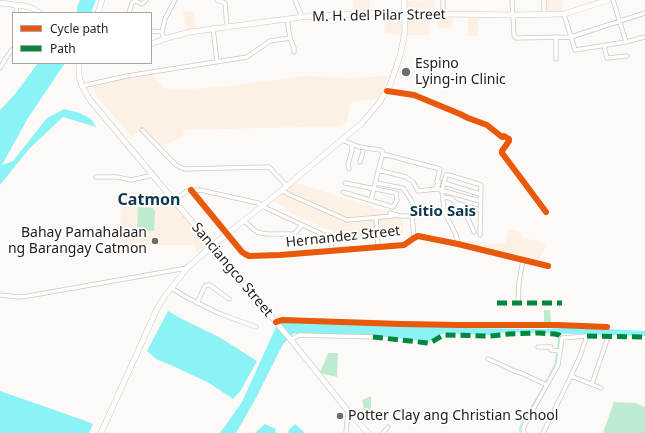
<!DOCTYPE html>
<html>
<head>
<meta charset="utf-8">
<style>
	body { margin:0 }
	#map { position:relative; width:645px; height:433px; overflow:hidden; background:#fcf9f6; font-family:"Noto Sans",sans-serif }
	canvas { display:block }
	.legend { position:absolute; left:12px; top:12px; width:140px; height:52px; box-sizing:border-box; background:#fff; border:1px solid #a8a6a4; margin:0; padding:5px 7px; list-style:none; font-size:12px; color:#25201c }
	.legend li { display:flex; align-items:center; gap:8px; height:20px }
	.legend b { width:20px; border:1px solid #a8a6a4 }
</style>
</head>
<body>
<div id="map">
<canvas width="645" height="433"></canvas>
<ul class="legend">
<li><b style="height:5px;background:#e8590c"></b>Cycle path</li>
<li><b style="height:5px;background:#00873e"></b>Path</li>
</ul>
</div>
<script>
const g = document.querySelector('canvas').getContext('2d');
g.lineJoin = 'round';
function paint(path, color) { g.fillStyle = color; g.fill(path, 'evenodd'); }
const toPath = rows => new Path2D(rows.map(r => 'M' + r).join(''));
function strokePath(path, color, width, dash) { g.strokeStyle = color; g.lineWidth = width; g.lineCap = dash ? 'butt' : 'round'; g.setLineDash(dash || []); g.stroke(path); }
function label(font, color, halo, rows, align = 'center') {
  g.font = font + ' "Noto Sans",sans-serif'; g.lineWidth = 3.5; g.setLineDash([]); g.textBaseline = 'middle'; g.strokeStyle = halo; g.fillStyle = color; for (const [text, x, y, turn = 0] of rows) {
    g.save(); g.translate(x, y); g.rotate((+turn || 0) * Math.PI / 180); g.textAlign = isNaN(turn) ? turn : align; if (halo) g.strokeText(text, 0, 0); g.fillText(text, 0, 0); g.restore();
  }
}
paint(toPath([
	[353,0,370,0,370,9,353,9],
	[434,0,435,9,411,8,407,7,406,5,406,1],
	[545,0,563,0,562,9,559,11,545,11],
	[183,11,193,12,196,28,186,30],
	[437,14,453,15,453,26,451,28,437,28],
	[386,16,398,16,403,19,402,36,384,33],
	[412,18,429,18,429,35,407,35,408,21,409,19],
	[468,18,478,18,478,36,468,36],
	[151,74,166,89,179,90,238,85,304,76,352,78,389,76,379,98,351,102,347,121,341,126,184,130,183,135,181,138,160,146,143,128,132,137,97,97,92,86],
	[294,182,402,217,404,233,344,237,285,210,284,207,272,200],
	[121,191,167,196,208,246,199,254,193,245,120,245],
	[509,229,520,232,522,237,546,244,543,253,536,262,468,246,469,240,493,244,505,243],
	[363,406,364,411,356,414,364,412,364,418,355,415,353,412]
]), '#fdf1e6');
paint(toPath([
	[138,207,153,208,155,211,154,231,137,230],
	[544,310,550,310,551,322,544,322],
	[328,353,338,353,337,377,320,373],
	[371,396,371,411,366,418,362,400],
	[614,402,635,403,645,407,645,433,603,433]
]), '#beebcf');
paint(toPath([
	[80,0,96,0,91,13,77,13,77,7],
	[38,63,65,63,28,118,2,165,13,161,47,118,64,109,80,113,91,119,96,127,63,117,29,149,0,185,0,110,15,94],
	[168,311,182,319,219,337,257,361,241,390,233,399,209,383,173,366,156,359,147,351],
	[281,322,470,328,545,329,571,327,645,331,645,336,508,332,489,335,445,333,437,336,429,342,370,335,294,333,283,344,255,400,236,433,220,433,242,402,276,327],
	[0,391,83,420,93,424,89,433,0,433],
	[265,424,276,429,275,432,278,433,255,433],
	[295,424,304,432,303,433,289,433,288,431]
]), '#8bf3f5');
strokePath(toPath([
	[558,348,559,336],
	[546,382,555,364,557,352],
	[520,433,520,427,522,422,544,386]
]), '#8bf3f5', 1);
const street = toPath([
	[217,0,225,3,227,27],
	[295,0,302,17],
	[443,0,443,14],
	[512,0,514,35,516,38,571,37,645,13],
	[544,0,544,14],
	[613,0,626,42],
	[16,13,17,5],
	[129,13,132,3,135,1,142,4,146,0],
	[564,14,575,50,626,42,645,37],
	[287,19,290,38,294,48,294,52],
	[213,28,217,62],
	[151,31,162,32],
	[556,37,556,59],
	[164,39,162,32,165,19,175,0],
	[604,46,607,58,627,56],
	[0,68,8,55,13,49],
	[82,86,127,76,247,57,270,41,290,38],
	[387,91,414,95,460,114,468,118,487,125,502,137,504,136,509,139,509,141,502,151,502,153,523,181,546,212],
	[142,130,176,165,180,167,185,169,266,167,269,167,287,186],
	[342,140,359,147,380,150,383,152,371,200],
	[383,154,440,169,437,182,439,182,438,186,436,186,436,189],
	[360,162,363,152,362,147],
	[349,169,348,164,352,151,352,144],
	[378,170,406,177,413,182,418,191,437,189,480,201],
	[96,177,117,177,131,180,153,175],
	[376,183,403,188,411,200,413,204,413,214],
	[444,183,480,194],
	[191,190,242,252,245,254,249,256,280,255,404,245,414,238,418,236,458,244,548,266],
	[282,190,288,194,347,220,393,216],
	[343,192,393,207,397,200,396,193,345,183],
	[443,197,449,198,452,199,466,214,474,232],
	[174,200,187,191,200,190,258,203,266,208,326,236,329,238,331,241,332,251],
	[456,203,480,210],
	[390,213,400,216,412,216],
	[376,218,378,247],
	[244,221,257,232,266,234,294,234,296,232,302,225],
	[414,238,412,214,444,211],
	[458,244,456,235,444,211,442,190,446,175,449,175,481,185,480,235],
	[171,288,188,298,218,313,256,327],
	[0,295,19,297,28,296,187,268],
	[197,303,203,290,205,286,207,285,210,285,229,299],
	[518,303,519,282,523,260],
	[276,322,282,320,401,324,459,325,557,325,607,327],
	[291,340,297,336,299,335,373,337],
	[538,347,551,347,551,350,560,351],
	[488,359,504,366,514,371,521,373,547,385],
	[571,376,601,388],
	[592,384,608,337],
	[346,433,348,411],
	[383,433,388,427],
	[524,433,523,429,525,424,558,365,562,338,587,336,580,356,571,376,543,433]
]);
const secondary = toPath([
	[0,3,25,6,32,8,40,13],
	[98,13,102,0],
	[151,44,164,39,190,32,302,17,374,13,513,15,564,14,608,0],
	[79,63,79,73,80,80,82,86,90,100,212,246,291,340,348,411,368,433],
	[101,433,157,309,165,296,187,268,212,246,282,190,362,123,379,103,390,85,400,56,405,32,404,0]
]);
strokePath(street, '#ccc8c4', 5);
strokePath(secondary, '#ccc8c4', 6);
strokePath(street, '#fffefe', 3.5);
strokePath(secondary, '#fffefe', 5);
strokePath(toPath([
	[497,303,562,303],
	[587,336,645,337],
	[373,337,428,343,432,342,443,335,490,336,509,334,539,333,555,334,559,335,562,338]
]), '#00873e', 5, [10, 5]);
strokePath(toPath([
	[387,91,414,95,460,114,468,118,487,125,502,137,504,136,509,139,509,141,502,151,502,153,523,181,546,212],
	[191,190,242,252,245,254,249,256,280,255,404,245,414,238,418,236,458,244,548,266],
	[276,322,282,320,401,324,459,325,557,325,607,327]
]), '#e8590c', 6);
for (const [x, y, r, color] of [
	[406,72,5,"#706c68"],
	[155,241,4,"#706c68"],
	[340,416,4,"#706c68"]
]) { const dot = new Path2D(); dot.arc(x, y, r, 0, 2 * Math.PI); g.fillStyle = color; g.fill(dot); strokePath(dot, '#fff', 1.5); }
label('14px', '#25201c', '#fff', [
	["M. H. del Pilar Street",379,16,-1],
	["Hernandez Street",343,237,-6],
	["Sanciangco Street",232,270,50]
]);
label('14px', '#25201c', '#fff', [
	["Espino",415,64],
	["Lying-in Clinic",415,80],
	["Bahay Pamahalaan",147,233,"right"],
	["ng Barangay Catmon",147,249,"right"],
	["Potter Clay ang Christian School",348,416]
], 'left');
label('bold 15px', '#0e374e', '#fff', [
	["Sitio Sais",443,212]
]);
label('bold 16px', '#0e374e', '#fff', [
	["Catmon",149,200]
]);
</script>
</body>
</html>
